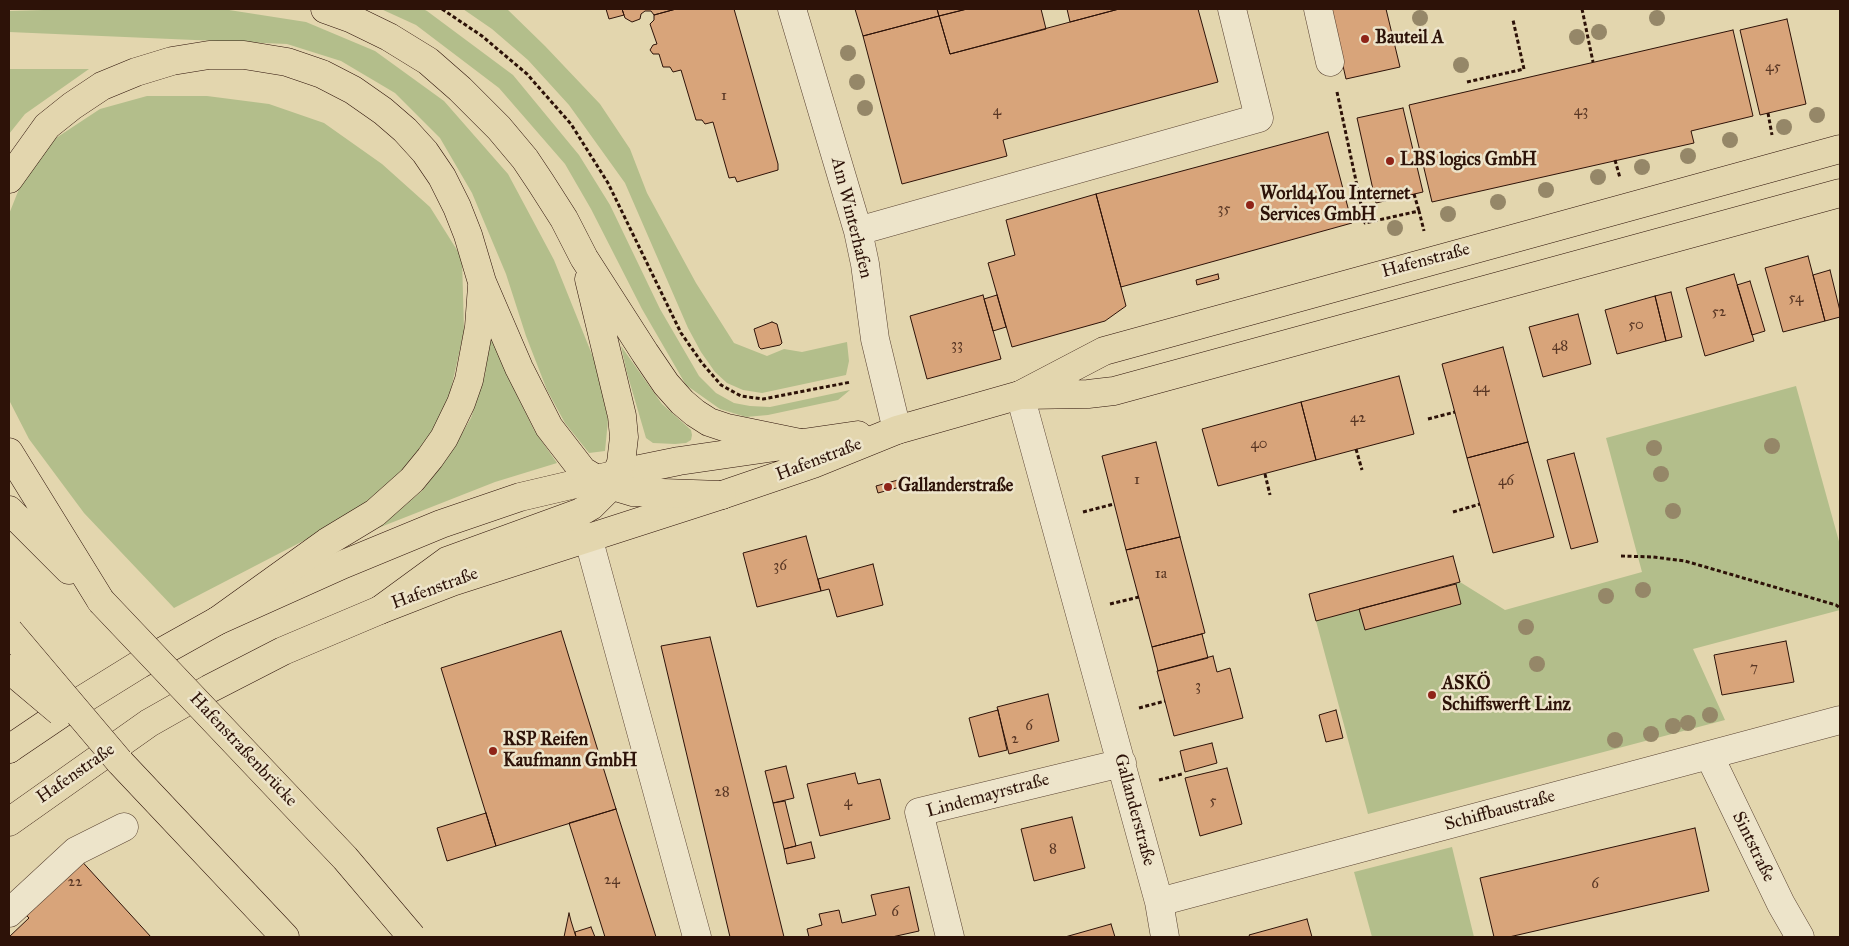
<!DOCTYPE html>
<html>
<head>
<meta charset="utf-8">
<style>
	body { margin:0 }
	#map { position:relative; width:1849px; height:946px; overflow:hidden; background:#e3d6ae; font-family:"IM FELL Great Primer",serif }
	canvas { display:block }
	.frame { position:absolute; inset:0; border:10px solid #2d1208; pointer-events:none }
</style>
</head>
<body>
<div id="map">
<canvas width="1849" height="946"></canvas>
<div class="frame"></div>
</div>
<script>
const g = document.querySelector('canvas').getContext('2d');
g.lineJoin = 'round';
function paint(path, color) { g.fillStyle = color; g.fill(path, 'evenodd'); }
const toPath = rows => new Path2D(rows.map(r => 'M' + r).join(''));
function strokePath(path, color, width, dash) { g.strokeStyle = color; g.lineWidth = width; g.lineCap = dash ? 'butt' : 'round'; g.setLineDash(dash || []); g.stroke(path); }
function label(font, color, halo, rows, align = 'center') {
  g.font = font + ' "IM FELL Great Primer",serif'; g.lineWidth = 5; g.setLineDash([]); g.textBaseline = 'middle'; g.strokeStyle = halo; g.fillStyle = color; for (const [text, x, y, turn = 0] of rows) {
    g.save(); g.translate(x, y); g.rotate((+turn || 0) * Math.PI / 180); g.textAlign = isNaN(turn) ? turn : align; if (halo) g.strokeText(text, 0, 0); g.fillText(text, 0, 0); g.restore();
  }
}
paint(toPath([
	[79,9,229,10,306,22,375,51,444,101,508,174,554,260,597,367,608,420,605,451,589,453,565,423,547,390,526,336,506,274,472,193,440,138,395,93,341,61,287,44,9,32,9,11],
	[381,9,423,9,427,11,513,75,579,155,610,205,660,309,699,376,716,393,734,403,750,406,770,407,850,390,838,400,768,415,746,417,720,409,686,385,642,309,591,209,565,164,499,88,416,25],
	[463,9,507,9,545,46,600,104,630,149,647,193,696,283,734,343,767,356,784,349,802,352,847,342,849,361,846,375,762,393,743,390,727,383,715,372,701,352,688,328,625,183,569,105,528,60,492,29],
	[9,69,89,69,25,114,9,134],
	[147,96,207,96,269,104,324,123,382,164,430,207,462,258,464,331,449,398,420,454,374,499,307,539,174,608,84,513,29,439,9,400,9,214,21,184,53,140,100,109],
	[491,330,514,389,534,430,557,463,495,482,378,528,422,491,448,457,471,418,485,375],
	[621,346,662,404,691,430,692,435,691,440,686,443,675,444,653,443,646,438,627,373],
	[1796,386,1840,545,1840,610,1693,649,1725,720,1368,814,1316,621,1460,582,1505,610,1642,572,1606,438],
	[1452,847,1474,937,1372,937,1354,872]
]), '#b3be8b');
const building = toPath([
	[606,9,622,9,624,15,609,19,606,9],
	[622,9,676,9,654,15,651,11,645,11,641,14,640,19,632,22,625,18,622,9],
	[676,9,734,9,778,164,778,170,737,182,735,177,729,178,713,122,705,124,702,120,696,120,681,70,673,72,670,67,663,67,659,54,653,54,650,50,653,45,657,44,650,24,654,20,654,15,676,9],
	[855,9,937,9,939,16,863,36,855,9],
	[937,9,967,9,939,16,937,9],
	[967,9,1041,9,1046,29,950,54,939,16,967,9],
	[1067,9,1119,9,1070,22,1067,9],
	[1119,9,1198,9,1218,82,1003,140,1007,156,902,184,863,36,939,16,950,54,1119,9],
	[1330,9,1386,9,1400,67,1346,79,1330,9],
	[1787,19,1806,104,1760,115,1740,30,1787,19],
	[1733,30,1753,116,1691,131,1694,143,1432,202,1409,105,1733,30],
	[1403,108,1423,192,1376,203,1357,118,1403,108],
	[1328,132,1352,223,1121,287,1096,194,1328,132],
	[1096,194,1126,306,1105,321,1012,347,988,263,1015,255,1006,220,1096,194],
	[1808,256,1825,321,1783,332,1765,268,1808,256],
	[1830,270,1840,311,1840,317,1825,321,1813,275,1830,270],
	[1218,274,1219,279,1197,285,1196,280,1218,274],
	[1734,274,1754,341,1705,356,1686,288,1734,274],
	[1750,281,1765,331,1752,335,1737,285,1750,281],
	[1671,292,1682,337,1666,341,1655,296,1671,292],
	[983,295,1001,359,927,379,910,316,983,295],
	[997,295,1006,327,993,331,984,299,997,295],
	[1655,296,1666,341,1617,354,1605,310,1655,296],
	[1578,314,1591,364,1543,377,1529,327,1578,314],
	[772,322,777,324,782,343,780,345,761,349,759,347,754,329,772,322],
	[1503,347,1528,442,1467,458,1442,364,1503,347],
	[1399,376,1414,434,1316,460,1301,402,1399,376],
	[1301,402,1316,460,1218,486,1202,429,1301,402],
	[1156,442,1180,537,1126,550,1102,456,1156,442],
	[1528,442,1554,537,1493,553,1467,458,1528,442],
	[1574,453,1598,542,1571,549,1547,460,1574,453],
	[898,480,900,487,878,493,876,486,898,480],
	[806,536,821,591,757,607,743,553,806,536],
	[1180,537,1205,633,1152,647,1126,550,1180,537],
	[1453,556,1460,582,1316,621,1309,594,1453,556],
	[873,564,883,605,837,617,829,589,821,591,818,579,873,564],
	[1456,584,1461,604,1365,630,1359,609,1456,584],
	[561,631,616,809,496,846,441,668,561,631],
	[1202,634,1208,658,1158,671,1152,647,1202,634],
	[710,637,784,937,730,937,661,646,710,637],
	[1786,641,1794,682,1722,695,1714,655,1786,641],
	[1213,656,1217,672,1230,668,1243,718,1174,736,1157,671,1213,656],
	[1048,694,1059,741,1009,754,997,707,1048,694],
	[998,710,1007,750,979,757,969,718,998,710],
	[1336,710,1343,738,1326,742,1319,715,1336,710],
	[1212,743,1217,763,1185,772,1180,751,1212,743],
	[786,766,794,798,773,803,765,771,786,766],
	[1227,768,1242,824,1200,836,1185,778,1227,768],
	[855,773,858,784,880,779,890,819,820,836,807,784,855,773],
	[785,801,796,846,784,849,773,803,785,801],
	[616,809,656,937,605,937,569,823,616,809],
	[486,813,496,846,447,861,437,828,486,813],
	[1072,817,1085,868,1034,881,1021,829,1072,817],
	[1695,828,1709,891,1509,937,1494,937,1480,878,1695,828],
	[811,842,815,858,787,864,784,849,811,842],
	[77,856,151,937,9,937,29,918,20,909,77,856],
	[909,887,919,931,892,937,809,937,807,929,822,925,819,914,839,910,842,923,876,915,871,895,909,887],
	[569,913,571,921,576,937,564,937,569,913],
	[1307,919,1312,937,1250,937,1249,935,1307,919],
	[1111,924,1115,937,1065,937,1111,924],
	[591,927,595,937,576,937,575,932,591,927]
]);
paint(building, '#d8a47a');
strokePath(building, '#2d1208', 1);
const minor = toPath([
	[792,9,858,231,865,264,875,339,897,430],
	[1318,9,1330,62],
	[858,231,1259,118,1232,9],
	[1020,395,1159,902,1165,937],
	[588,537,697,937],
	[1709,755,1781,904,1800,937],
	[1159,902,1840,720],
	[9,913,76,851,124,827],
	[950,937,919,812,1122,763]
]);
const major = toPath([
	[1024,395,1088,394,1114,391,1840,193],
	[9,749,77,703,140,664,217,621,344,564,441,524,520,497,635,470,679,461,858,435],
	[9,822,149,723,209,689,283,651,380,610,452,582,722,495,813,464,897,430,1020,395,1104,351,1840,149]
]);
const highway = toPath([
	[325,9,350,18,389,37,428,61,460,89,499,128,525,159,541,183,564,219,584,258,645,353,666,384,682,402,695,413,709,422,727,428,800,443],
	[9,179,47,126,72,106,102,86,136,72,172,61,209,55,244,55,287,62,322,74,353,90,383,111,405,130,425,152,442,177,457,207,468,235,482,282,519,368,549,427,583,471,603,483,633,492,722,495],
	[9,452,101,601],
	[9,510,69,570],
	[380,610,447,561,579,513,591,506,611,486,621,463,624,437,622,416,589,279],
	[217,621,327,542,375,513,412,480,430,458,444,438,461,403,469,380,479,327,482,286],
	[9,749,9,748],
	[119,761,285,937]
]);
strokePath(minor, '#5a4332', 29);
strokePath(major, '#2d1208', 29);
strokePath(highway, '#2d1208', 29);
strokePath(toPath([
	[442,9,482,36,527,74,571,124,608,183,681,333,702,363,721,385,741,396,763,399,851,382],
	[1582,9,1593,62],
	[1467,82,1524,69,1513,20],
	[1337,92,1365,223,1419,211,1424,231],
	[1768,113,1772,135],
	[1615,160,1620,178],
	[1414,194,1419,211],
	[1428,419,1455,412],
	[1356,449,1362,470],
	[1265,474,1270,495],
	[1083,512,1114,504],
	[1453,512,1480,504],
	[1621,556,1653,557,1685,561,1836,605,1840,608],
	[1110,604,1139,597],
	[1139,708,1165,701],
	[1159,780,1182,774]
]), '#2d1208', 3, [4, 2.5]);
strokePath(minor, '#ede4ca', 28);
strokePath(major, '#e3d6ae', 28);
strokePath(highway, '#e3d6ae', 28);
const highwayBridge = toPath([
	[101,601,345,858,412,937],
	[9,631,119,761],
	[9,669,60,712]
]);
strokePath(highwayBridge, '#2d1208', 29, []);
strokePath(highwayBridge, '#e3d6ae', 28);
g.fillStyle = '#958768';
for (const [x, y] of [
	[1420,18],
	[1657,18],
	[1599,32],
	[1577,37],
	[848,53],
	[1461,65],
	[857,82],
	[865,108],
	[1817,115],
	[1784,127],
	[1730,140],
	[1688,156],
	[1642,167],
	[1598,177],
	[1546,190],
	[1498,202],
	[1448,214],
	[1395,228],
	[1772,446],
	[1654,448],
	[1661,474],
	[1673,511],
	[1643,590],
	[1606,596],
	[1526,627],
	[1537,664],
	[1710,715],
	[1688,723],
	[1673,726],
	[1651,734],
	[1615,740]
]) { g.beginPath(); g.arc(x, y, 8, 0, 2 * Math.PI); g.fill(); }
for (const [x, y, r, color] of [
	[1365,39,5,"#8f2418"],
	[1390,161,5,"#8f2418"],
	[1250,205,5,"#8f2418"],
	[888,487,5,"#8f2418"],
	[1432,695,5,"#8f2418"],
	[493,751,5,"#8f2418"]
]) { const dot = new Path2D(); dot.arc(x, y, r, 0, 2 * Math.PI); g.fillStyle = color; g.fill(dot); strokePath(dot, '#ede4ca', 2); }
label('15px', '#583624', null, [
	["45",1773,67],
	["1",724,96],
	["4",997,111],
	["43",1581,111],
	["35",1224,209],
	["54",1796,298],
	["52",1719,312],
	["50",1636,325],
	["33",957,345],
	["48",1560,346],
	["44",1481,388],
	["42",1358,418],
	["40",1259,444],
	["1",1137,480],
	["46",1506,481],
	["36",780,566],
	["1a",1161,574],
	["7",1754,668],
	["3",1198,686],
	["6",1029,726],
	["2",1015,739],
	["28",722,792],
	["5",1213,801],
	["4",848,802],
	["8",1053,849],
	["24",612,880],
	["22",75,882],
	["6",1595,884],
	["6",895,912]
]);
label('bold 18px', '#2d1208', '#ede4ca', [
	["Bauteil A",1375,39],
	["LBS logics GmbH",1400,161],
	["World4You Internet",1260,195],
	["Services GmbH",1260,216],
	["Gallanderstraße",898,487],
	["ASKÖ",1442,685],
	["Schiffswerft Linz",1442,706],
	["RSP Reifen",503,741],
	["Kaufmann GmbH",503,762]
], 'left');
label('18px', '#2d1208', '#ede4ca', [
	["Am Winterhafen",851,218,76],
	["Hafenstraße",1426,261,-15],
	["Hafenstraße",819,460,-21],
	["Hafenstraße",435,589,-20],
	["Hafenstraßenbrücke",243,750,47],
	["Hafenstraße",76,774,-35],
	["Lindemayrstraße",988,796,-15],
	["Gallanderstraße",1134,810,75],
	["Schiffbaustraße",1500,811,-15],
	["Sintstraße",1753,847,64]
]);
</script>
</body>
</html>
